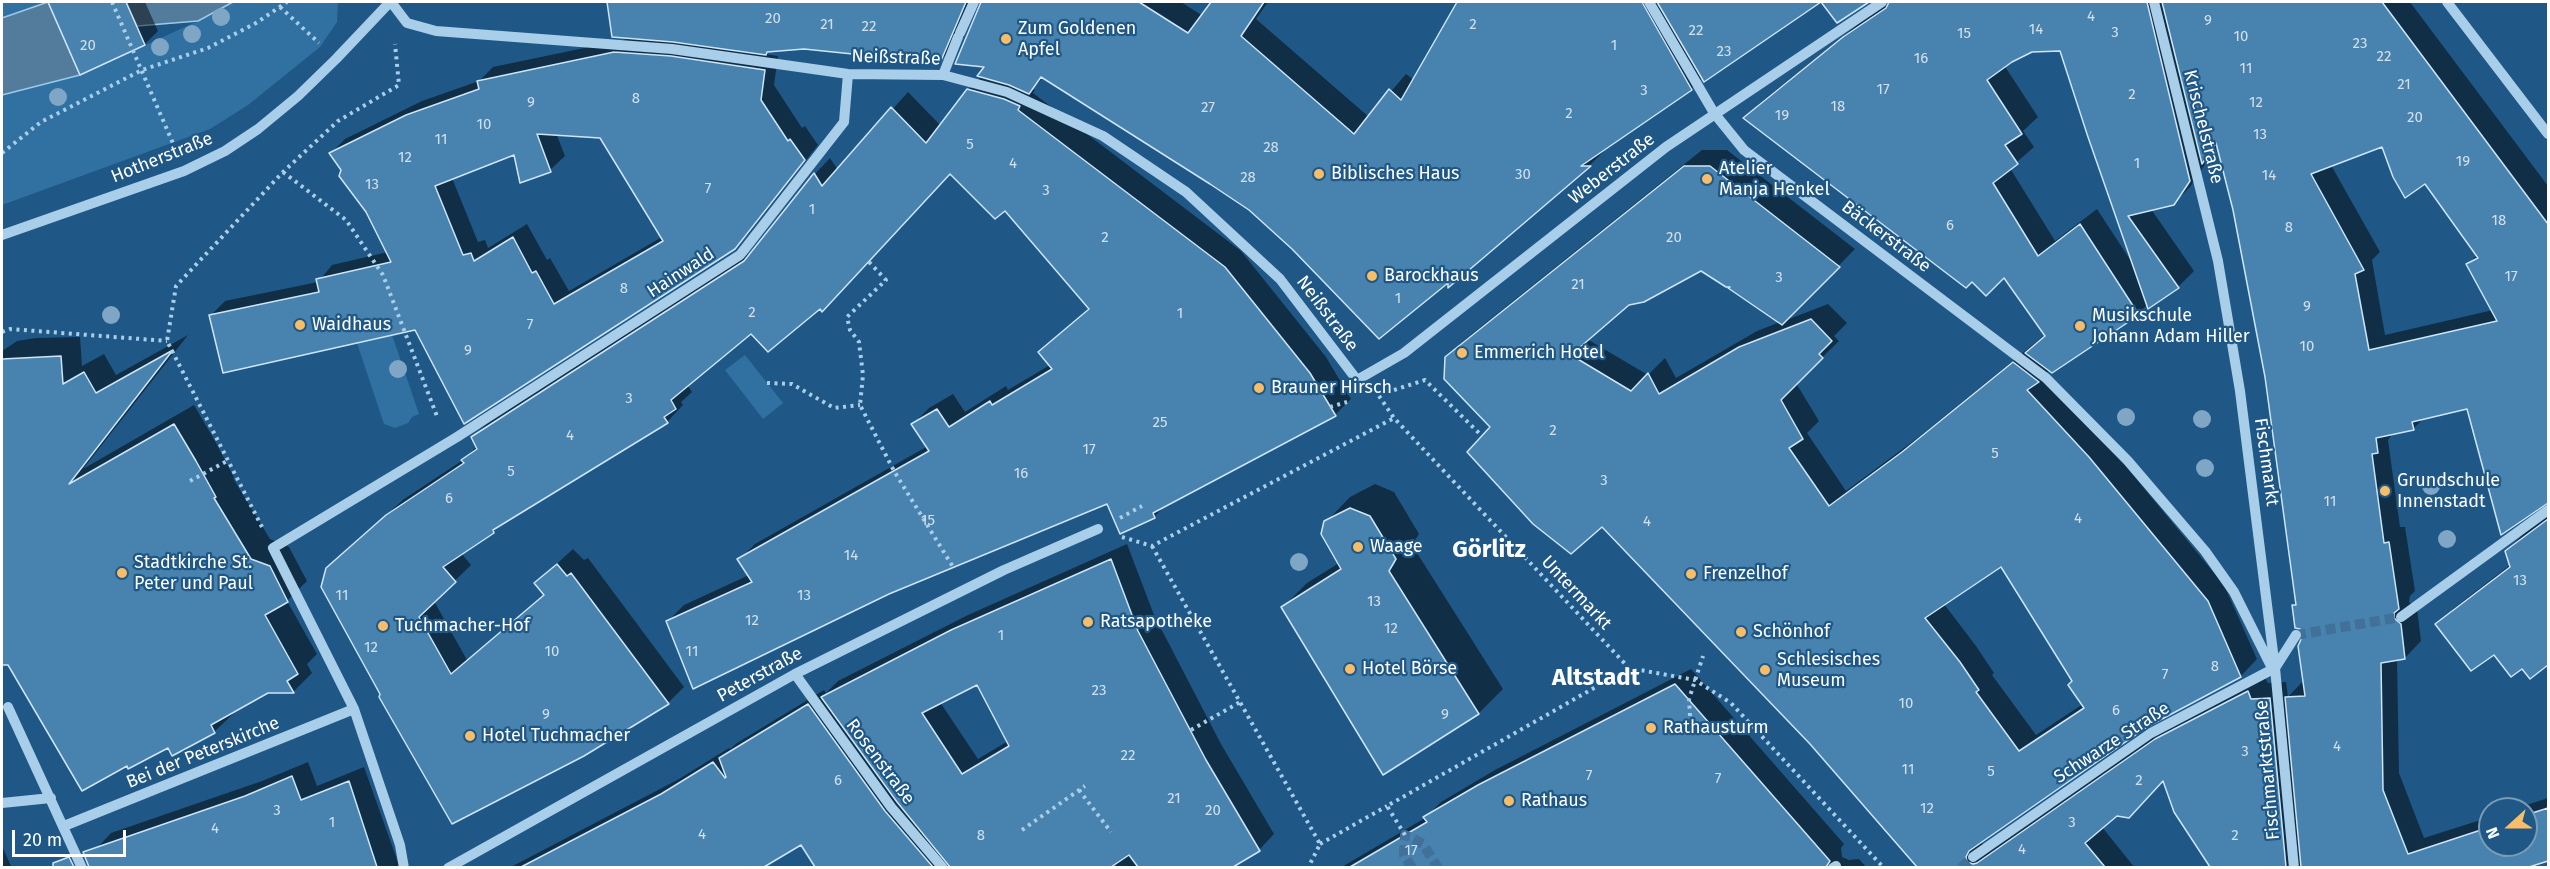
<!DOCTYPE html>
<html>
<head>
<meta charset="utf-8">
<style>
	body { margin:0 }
	#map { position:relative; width:2550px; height:869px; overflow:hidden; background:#1f5886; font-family:"Fira Sans",sans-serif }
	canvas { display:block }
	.frame { position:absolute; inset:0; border:3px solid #fff; pointer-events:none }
	.north { position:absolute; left:2478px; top:797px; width:60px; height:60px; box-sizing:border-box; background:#1f5886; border:2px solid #799bb6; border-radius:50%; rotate:249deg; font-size:16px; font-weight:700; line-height:24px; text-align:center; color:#fff }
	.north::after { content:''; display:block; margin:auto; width:21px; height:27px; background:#f8bd68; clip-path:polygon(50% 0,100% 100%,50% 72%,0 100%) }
	.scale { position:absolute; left:12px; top:830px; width:114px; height:27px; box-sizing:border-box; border:3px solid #fff; border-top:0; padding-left:8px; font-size:18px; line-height:21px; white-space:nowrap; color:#fff; -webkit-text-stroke:4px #1f5886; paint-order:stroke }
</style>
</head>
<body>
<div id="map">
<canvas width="2550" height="869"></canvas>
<div class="frame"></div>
<div class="north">N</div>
<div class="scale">20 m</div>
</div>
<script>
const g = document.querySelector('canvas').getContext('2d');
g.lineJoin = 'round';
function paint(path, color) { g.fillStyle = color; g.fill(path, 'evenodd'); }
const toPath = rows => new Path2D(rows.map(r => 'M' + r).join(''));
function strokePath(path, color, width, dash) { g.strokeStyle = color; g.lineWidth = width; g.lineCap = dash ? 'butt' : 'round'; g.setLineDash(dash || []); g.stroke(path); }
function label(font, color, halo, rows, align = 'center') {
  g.font = font + ' "Fira Sans",sans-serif'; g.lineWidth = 4.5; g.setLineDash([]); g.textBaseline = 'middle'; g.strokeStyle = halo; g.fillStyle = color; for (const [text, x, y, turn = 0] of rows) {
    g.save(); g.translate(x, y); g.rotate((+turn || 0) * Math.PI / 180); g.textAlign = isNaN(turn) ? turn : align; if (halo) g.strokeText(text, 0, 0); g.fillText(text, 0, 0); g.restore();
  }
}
paint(toPath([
	[2,2,48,2,2,18],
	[233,2,338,2,337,22,320,47,248,105,210,129,2,205,2,95,80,75,198,21],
	[392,335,419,414,412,417,408,423,395,428,384,424,357,343],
	[745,355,783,403,763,419,725,370]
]), '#3071a2');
const water = toPath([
	[48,2,80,75,2,95,2,18,48,2],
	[126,2,233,2,198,21,137,26,126,2]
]);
paint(water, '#537c9c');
strokePath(water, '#9ccaeb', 1.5);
paint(toPath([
	[50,2,145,2,158,31,145,44,81,73],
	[609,2,974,2,956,45,939,61,804,48,772,47,765,54,778,56,774,85,802,128,805,126,818,145,749,233,734,248,464,422,415,329,211,315,225,301,318,282,332,265,388,252,367,211,331,153,345,139,422,101,479,81,493,67,632,38,614,36],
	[556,133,601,136,662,237,569,291,550,258,547,260,527,224,488,248,485,240,478,242,452,178,515,153,550,170,565,156],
	[982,2,1181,2,1203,16,1213,2,1268,2,1256,19,1369,117,1406,74,1414,80,1458,2,1819,2,1705,80,1703,77,1691,89,1602,150,1605,150,1590,165,1449,285,1449,280,1294,248,1250,209,1044,77,1032,89,1035,90,1033,93,1241,251,1326,357,1351,399,1335,415,1168,503,1154,517,1108,502,668,621,684,605,749,575,739,560,755,544,928,446,913,424,929,408,953,394,965,412,1006,386,1008,390,1050,365,1040,352,1090,307,1005,209,951,173,820,307,751,332,687,385,692,392,681,402,683,405,667,422,503,522,493,532,461,553,471,565,434,601,467,660,545,594,536,583,573,549,584,560,588,558,684,687,668,703,583,754,453,822,344,552,404,499,463,460,477,446,473,437,489,421,755,250,815,174,830,158,838,170,908,92,941,126,968,90,982,76,986,66],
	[1823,2,1867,2,1837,21],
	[1890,2,2410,2,2548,186,2548,502,2544,502,2468,407,2425,417,2413,429,2393,433,2388,440,2400,527,2405,527,2415,591,2410,596,2409,602,2417,608,2421,641,2405,658,2397,659,2399,773,2424,838,2490,817,2490,845,2526,845,2526,809,2514,809,2548,798,2548,860,2527,868,2206,868,2210,864,2164,779,2129,817,2116,815,2102,827,2135,868,1919,868,1812,743,1602,524,1492,427,1446,358,1463,341,1702,150,1727,150,1855,249,1784,321,1828,304,1847,323,1834,336,1839,341,1796,383,1819,421,1807,433,1846,491,1920,436,2046,334,2004,276,1972,280,1745,118,1761,102,1862,21],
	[2032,50,2062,50,2131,261,2097,209,2055,241,2010,168,2034,147,2023,131,2038,117,2004,65],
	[2383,145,2425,182,2477,255,2468,264,2493,310,2385,335,2372,260,2380,252,2331,165],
	[2218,146,2234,210,2266,377,2297,602,2294,606,2305,635,2304,680,2288,697,2286,682,2268,683,2264,676,2173,723,1983,845,1981,840,2146,726,2241,676,2257,659,2224,585,2105,441,2044,374,2138,314,2148,304,2178,287,2194,271,2151,209,2173,204,2190,187,2206,163,2205,159],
	[1701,269,1734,284,1780,322,1757,331,1676,378,1665,358,1648,375,1587,339,1629,303],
	[2002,565,2074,681,2083,704,2036,735,1992,675,1994,673,1976,646,1944,604],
	[188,335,83,469,194,405,215,441,234,477,233,478,270,539,289,547,307,581,287,601,317,654,307,664,312,673,293,692,267,692,233,711,234,713,214,732,169,746,9,664,3,664,2,661,2,351,17,341,36,338,80,337,82,366,104,354,116,375],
	[1375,484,1394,492,1419,534,1412,545,1503,689,1479,713,1283,607,1307,583,1339,563,1326,522,1350,497],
	[2548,516,2548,663,2530,677,2522,667,2437,625,2454,608,2510,565,2507,551,2523,534],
	[1127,544,1154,615,1221,744,1274,834,1259,850,1235,864,1237,868,1118,868,1114,863,1108,868,817,868,801,843,762,868,509,868,679,779,729,748,730,749,737,743,824,690,826,693,838,681,968,615],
	[978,683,1008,741,978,759,940,702],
	[1691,669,1844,844,1841,848,1842,857,1849,860,1859,859,1867,868,1340,868,1425,818,1441,802,1495,770],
	[308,762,317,786,364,767,400,868,102,868,96,849,111,833,262,781],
	[2,846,12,868,2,868]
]), '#0007');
const building = toPath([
	[48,2,126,2,145,45,80,75,48,2],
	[607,2,966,2,940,63,804,49,767,52,766,55,673,42,612,37,607,2],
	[981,2,1139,2,1188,33,1211,2,1264,2,1241,36,1354,134,1389,89,1401,100,1457,2,1642,2,1692,90,1581,166,1591,166,1448,288,1448,283,1379,339,1292,249,1249,210,1210,184,1041,77,1029,94,1009,85,977,76,984,67,955,64,981,2],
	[1657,2,1869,2,1837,23,1821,2,1704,82,1657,2],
	[1889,2,2147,2,2190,181,2174,205,2128,216,2179,288,2148,309,2088,137,2060,51,2032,52,2012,62,1987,80,2022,134,2005,145,2018,164,1993,183,2038,256,2080,224,2139,315,2052,373,2025,353,2045,336,2004,278,1986,296,1972,282,1966,288,1743,118,1843,37,1886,8,1889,2],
	[2162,2,2382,2,2548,224,2548,503,2501,535,2467,409,2412,422,2414,430,2376,438,2378,453,2372,454,2384,543,2389,542,2399,609,2394,613,2394,618,2401,624,2405,659,2381,663,2383,790,2408,854,2490,827,2490,845,2526,845,2526,815,2548,808,2548,861,2529,867,2301,867,2285,697,2305,696,2298,646,2303,635,2300,629,2295,628,2292,605,2296,605,2265,377,2233,210,2216,143,2202,164,2162,2],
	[2382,147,2393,177,2405,198,2425,184,2478,258,2466,264,2497,321,2369,350,2355,274,2364,270,2311,174,2382,147],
	[614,52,671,56,765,70,761,100,788,141,790,139,805,160,735,249,464,424,415,330,223,373,209,315,319,292,316,279,391,262,366,212,339,176,341,170,329,153,406,115,479,89,477,81,614,52],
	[537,134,600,138,663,241,554,304,536,271,532,273,513,237,474,261,471,253,463,255,435,186,514,155,520,183,551,172,537,134],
	[967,89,1004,99,1020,106,1018,110,1225,267,1310,373,1336,416,1153,513,1155,518,1120,534,1107,504,889,594,693,689,666,621,752,582,737,559,929,451,911,424,937,409,949,427,990,401,992,405,1052,369,1038,352,1089,309,1005,211,995,219,950,174,822,312,820,309,768,352,751,334,671,400,676,409,664,417,668,423,493,530,494,533,443,567,456,582,419,617,451,674,544,595,534,583,557,564,567,576,571,573,669,704,584,756,452,824,379,697,380,694,321,587,326,568,386,515,464,463,461,460,477,449,471,437,744,261,814,173,822,186,891,107,926,143,967,89],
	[1684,166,1710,166,1840,267,1782,325,1728,288,1730,287,1726,287,1701,271,1644,302,1629,305,1571,355,1631,391,1648,373,1659,394,1739,347,1811,319,1832,341,1819,354,1823,358,1781,400,1803,439,1789,448,1829,506,1902,452,2013,362,2039,382,2027,390,2089,457,2208,601,2241,677,2147,727,1969,851,1966,857,1967,862,1973,864,1977,863,2155,739,2248,691,2251,699,2270,698,2286,867,2210,867,2174,812,2163,781,2129,818,2117,816,2085,843,2105,867,1917,867,1810,744,1602,527,1571,554,1533,524,1467,452,1490,427,1444,379,1445,357,1684,166],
	[2001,567,2072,681,2068,685,2084,708,2019,751,1976,692,1979,690,1960,662,1925,618,2001,567],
	[173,350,69,484,174,424,196,461,216,497,214,498,251,559,270,566,288,602,265,615,298,674,287,681,294,693,268,693,211,725,215,733,172,756,168,748,128,769,127,766,82,791,8,665,2,665,2,359,61,356,63,384,84,372,96,393,173,350],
	[1350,508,1370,516,1396,559,1389,571,1479,714,1383,775,1281,607,1341,569,1321,534,1324,521,1350,508],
	[2548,519,2548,665,2530,679,2522,669,2511,677,2494,655,2471,671,2435,624,2510,567,2505,551,2548,519],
	[1111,559,1138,631,1206,760,1260,851,1233,867,1138,867,1129,855,1111,867,950,867,897,802,821,697,951,630,1111,559],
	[977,685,1009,746,962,774,922,713,977,685],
	[1675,684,1830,861,1826,867,1350,867,1427,822,1423,817,1478,785,1675,684],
	[808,704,885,811,933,867,815,867,801,845,764,867,521,867,661,794,713,762,725,778,726,777,719,758,808,704],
	[292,776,301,800,349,781,377,867,89,867,83,852,245,796,292,776],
	[69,857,74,867,53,867,53,863,69,857]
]);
paint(building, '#4882ae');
strokePath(building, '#cde5f7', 1.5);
strokePath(toPath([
	[2296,635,2401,617],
	[1412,868,1404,855,1405,835,1423,844,1438,868],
	[1961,868,1973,857]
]), '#417198', 10, [10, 5]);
strokePath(toPath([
	[112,2,175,148],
	[280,7,319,43],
	[2,153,41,122,142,70,208,48,256,23,287,2],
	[283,172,346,220,383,275,438,419],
	[869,262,886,280,847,317,850,330,859,342,863,375,860,405,894,471,953,567],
	[2,332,10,329,167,341],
	[767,383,792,384,834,408,860,405],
	[1394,390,1425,380,1482,436],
	[1379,396,1394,418,1629,668,1695,680,1731,703,1884,868],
	[1330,407,1347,402],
	[190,481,227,461],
	[1120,518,1142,506],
	[262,527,167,341,176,286,283,172,338,121,399,85,395,44],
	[1122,537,1152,546,1394,418],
	[1152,546,1320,844,1308,868],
	[1690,716,1689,699,1703,656],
	[1191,730,1240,702],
	[1079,790,1111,832],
	[1022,830,1085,786],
	[1405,835,1387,806,1629,668],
	[1320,844,1387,806]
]), '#a8ceea', 4, [3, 4.5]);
strokePath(toPath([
	[391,2,407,23,436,31,672,49,848,74,943,75,1007,92,1103,136,1186,192,1280,279,1357,380,1404,353,1666,147,1882,2],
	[1649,2,1714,113,1744,150,2046,378,2128,461,2205,551,2234,592,2272,668,2275,668],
	[2154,2,2218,261,2240,391,2275,668,2294,868],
	[2447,2,2548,134],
	[960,33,974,2],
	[943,75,958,37],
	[2,235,184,171,225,151,258,129,298,96,336,59,390,2],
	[2401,617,2548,510],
	[2275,668,2296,635],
	[795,674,891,807,943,868],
	[8,707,82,868],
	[2,803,51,798],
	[64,826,354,709],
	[1973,857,2151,733,2275,668],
	[404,868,400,845,354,709,273,548,457,437,740,255,844,122,848,74],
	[448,868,795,674,1004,570,1098,529],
	[1833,868,1836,866]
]), '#a8ceea', 10);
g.fillStyle = '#7fa6c4';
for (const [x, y] of [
	[221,17],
	[192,34],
	[160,47],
	[58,97],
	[111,315],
	[398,369],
	[2126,417],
	[2202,419],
	[2205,468],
	[2431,486],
	[2447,539],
	[1299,562]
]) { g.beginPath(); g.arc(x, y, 9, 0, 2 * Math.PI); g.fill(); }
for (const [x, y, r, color] of [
	[1006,39,6,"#f8bd68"],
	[1319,174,6,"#f8bd68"],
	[1707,179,6,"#f8bd68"],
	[1372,276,6,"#f8bd68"],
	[300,325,6,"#f8bd68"],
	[2080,326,6,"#f8bd68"],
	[1462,353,6,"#f8bd68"],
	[1259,388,6,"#f8bd68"],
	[2385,491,6,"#f8bd68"],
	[1358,547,6,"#f8bd68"],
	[122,573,6,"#f8bd68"],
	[1691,574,6,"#f8bd68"],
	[1088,622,6,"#f8bd68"],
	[383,626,6,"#f8bd68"],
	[1741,632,6,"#f8bd68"],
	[1350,669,6,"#f8bd68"],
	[1765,670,6,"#f8bd68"],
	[1651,728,6,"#f8bd68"],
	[470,736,6,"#f8bd68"],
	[1509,801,6,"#f8bd68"]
]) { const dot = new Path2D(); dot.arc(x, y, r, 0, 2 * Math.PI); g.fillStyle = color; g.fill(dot); strokePath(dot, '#1f5886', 2); }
label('15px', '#d1e0eb', null, [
	["4",2091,17],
	["20",773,19],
	["9",2208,21],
	["21",827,25],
	["2",1473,25],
	["22",869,27],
	["14",2036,30],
	["22",1696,31],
	["3",2115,33],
	["15",1964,34],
	["10",2241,37],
	["23",2360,44],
	["20",88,46],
	["1",1614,46],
	["23",1724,52],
	["22",2384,57],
	["16",1921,59],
	["11",2246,69],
	["21",2404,85],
	["17",1883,90],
	["3",1644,91],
	["2",2132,95],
	["8",636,99],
	["9",531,103],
	["12",2256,103],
	["18",1838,107],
	["27",1208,108],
	["2",1569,114],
	["19",1782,116],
	["20",2415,118],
	["10",484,125],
	["13",2260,135],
	["11",441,140],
	["5",970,145],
	["28",1271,148],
	["12",405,158],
	["19",2463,162],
	["4",1013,164],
	["1",2137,164],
	["30",1523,175],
	["14",2269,176],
	["28",1248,178],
	["13",372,185],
	["7",708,189],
	["3",1046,191],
	["1",812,210],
	["18",2499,221],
	["6",1950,226],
	["8",2289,228],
	["2",1105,238],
	["20",1674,238],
	["17",2511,277],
	["3",1779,278],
	["21",1578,285],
	["8",624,289],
	["1",1398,299],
	["9",2307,307],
	["2",752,313],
	["1",1180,314],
	["7",530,325],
	["10",2307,347],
	["9",468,351],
	["3",629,399],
	["25",1160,423],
	["2",1553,431],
	["4",570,436],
	["17",1089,450],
	["5",1995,454],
	["5",511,472],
	["16",1021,474],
	["3",1604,481],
	["6",449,499],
	["11",2330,502],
	["4",2078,519],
	["15",928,521],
	["4",1647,522],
	["14",851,556],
	["13",2520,581],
	["11",342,596],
	["13",804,596],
	["13",1374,602],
	["12",752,621],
	["12",1391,629],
	["1",1001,636],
	["12",371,648],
	["10",552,652],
	["11",692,652],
	["8",2215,667],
	["7",2165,675],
	["23",1099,691],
	["10",1906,704],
	["6",2116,711],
	["9",546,715],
	["9",1445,715],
	["4",2337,747],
	["3",2245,752],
	["22",1128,756],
	["11",1908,770],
	["5",1991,772],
	["7",1589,776],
	["7",1718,779],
	["6",838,781],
	["2",2139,781],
	["21",1174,799],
	["12",1927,809],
	["3",277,811],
	["20",1213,811],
	["1",332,823],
	["3",2072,823],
	["4",215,829],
	["4",702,835],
	["8",981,836],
	["2",2235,836],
	["4",2022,850],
	["17",1411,851]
]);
label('18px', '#fff', '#1f5886', [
	["Zum Goldenen",1018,29],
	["Apfel",1018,50],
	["Atelier",1719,169],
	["Manja Henkel",1719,190],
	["Biblisches Haus",1331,174],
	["Barockhaus",1384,276],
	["Musikschule",2092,316],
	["Johann Adam Hiller",2092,337],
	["Waidhaus",312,325],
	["Emmerich Hotel",1474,353],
	["Brauner Hirsch",1271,388],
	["Grundschule",2397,481],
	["Innenstadt",2397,502],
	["Waage",1370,547],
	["Stadtkirche St.",134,563],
	["Peter und Paul",134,584],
	["Frenzelhof",1703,574],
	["Ratsapotheke",1100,622],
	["Tuchmacher-Hof",395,626],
	["Schönhof",1753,632],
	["Schlesisches",1777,660],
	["Museum",1777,681],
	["Hotel Börse",1362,669],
	["Rathausturm",1663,728],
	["Hotel Tuchmacher",482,736],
	["Rathaus",1521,801]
], 'left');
label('18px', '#fff', '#1f5886', [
	["Neißstraße",896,58,2],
	["Krischelstraße",2203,127,76],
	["Hotherstraße",162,158,-22],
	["Weberstraße",1612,169,-38],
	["Bäckerstraße",1886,237,37],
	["Hainwald",681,273,-33],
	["Neißstraße",1327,314,53],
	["Fischmarkt",2266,462,82],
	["Untermarkt",1576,593,47],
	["Peterstraße",760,675,-29],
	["Schwarze Straße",2112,743,-33],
	["Bei der Peterskirche",203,753,-22],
	["Rosenstraße",880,762,53],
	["Fischmarktstraße",2268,770,-95]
]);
label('bold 24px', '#fff', '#1f5886', [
	["Görlitz",1489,550],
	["Altstadt",1596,678]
]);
</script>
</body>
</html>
